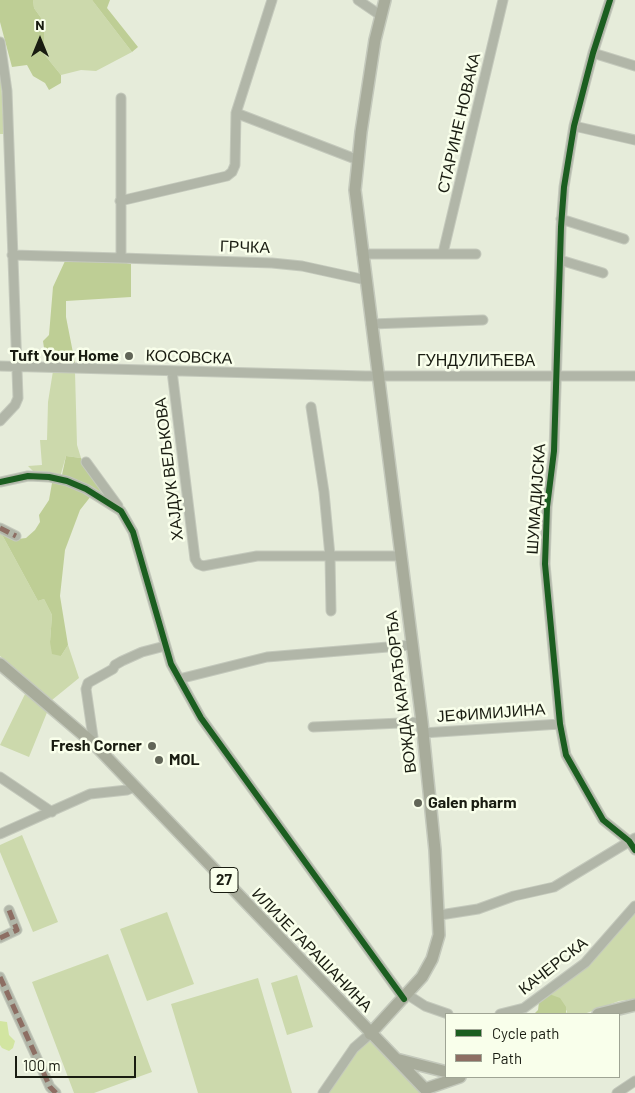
<!DOCTYPE html>
<html>
<head>
<meta charset="utf-8">
<style>
	body { margin:0 }
	#map { position:relative; width:635px; height:1093px; overflow:hidden; background:#e6ecda; font-family:Barlow,sans-serif }
	canvas { display:block }
	.legend { position:absolute; left:445px; top:1013px; width:175px; height:65px; box-sizing:border-box; background:#f9ffeb; border:1px solid #9fa494; margin:0; padding:6px 9px; list-style:none; font-size:15px; color:#191c11 }
	.legend li { display:flex; align-items:center; gap:10px; height:25px }
	.legend b { width:25px; border:1px solid #9fa494 }
	.north { position:absolute; left:15px; top:15px; width:50px; height:50px; -webkit-text-stroke:4px #f9ffeb; paint-order:stroke; rotate:0deg; font-size:14px; font-weight:700; line-height:20px; text-align:center; color:#191c11 }
	.north::after { content:''; display:block; margin:auto; width:18px; height:22px; background:#191c11; clip-path:polygon(50% 0,100% 100%,50% 72%,0 100%) }
	.scale { position:absolute; left:15px; top:1056px; width:121px; height:22px; box-sizing:border-box; border:2px solid #191c11; border-top:0; padding-left:6px; font-size:15px; line-height:18px; white-space:nowrap; color:#191c11; -webkit-text-stroke:4px #f9ffeb; paint-order:stroke }
</style>
</head>
<body>
<div id="map">
<canvas width="635" height="1093"></canvas>
<ul class="legend">
<li><b style="height:6px;background:#1b5e20"></b>Cycle path</li>
<li><b style="height:6px;background:#8d6e63"></b>Path</li>
</ul>
<div class="north">N</div>
<div class="scale">100 m</div>
</div>
<script>
const g = document.querySelector('canvas').getContext('2d');
g.lineJoin = 'round';
function paint(path, color) { g.fillStyle = color; g.fill(path, 'evenodd'); }
const toPath = rows => new Path2D(rows.map(r => 'M' + r).join(''));
function strokePath(path, color, width, dash) { g.strokeStyle = color; g.lineWidth = width; g.lineCap = dash ? 'butt' : 'round'; g.setLineDash(dash || []); g.stroke(path); }
function label(font, color, halo, rows, align = 'center') {
  g.font = font + ' Barlow,sans-serif'; g.lineWidth = 5; g.setLineDash([]); g.textBaseline = 'middle'; g.strokeStyle = halo; g.fillStyle = color; for (const [text, x, y, turn = 0] of rows) {
    g.save(); g.translate(x, y); g.rotate((+turn || 0) * Math.PI / 180); g.textAlign = isNaN(turn) ? turn : align; if (halo) g.strokeText(text, 0, 0); g.fillText(text, 0, 0); g.restore();
  }
}
paint(toPath([
	[33,0,92,0,132,52,96,71,81,70,61,75,44,54,44,22,34,8],
	[0,59,4,134,0,134],
	[53,371,75,372,77,445,81,458,66,456,60,477,35,473,28,466,42,465,40,440,47,440,48,402],
	[0,531,38,601,44,599,52,615,50,642,61,656,68,645,79,678,52,700,0,656],
	[26,692,48,710,29,757,0,745],
	[22,835,58,922,33,932,0,852,0,845],
	[635,911,635,999,619,1001,584,1014,566,1014,567,1011,549,994,592,962],
	[167,912,194,984,147,1001,120,929],
	[108,954,152,1072,94,1093,74,1093,32,982],
	[297,975,313,1027,287,1035,271,983],
	[258,978,292,1093,198,1093,171,1004],
	[370,1034,430,1093,324,1093]
]), '#ccd9ac');
paint(toPath([
	[0,0,33,0,34,8,44,22,44,54,61,75,61,83,49,90,45,83,33,76,27,65,12,67,0,22],
	[92,0,110,0,107,8,138,47,132,52],
	[65,261,122,262,131,264,131,297,66,301,66,317,75,363,46,362,43,341,49,335,53,287],
	[66,456,81,458,102,493,91,496,80,510,65,550,60,596,68,645,61,656,52,654,50,642,52,615,44,599,38,601,0,531,18,539,26,538,35,530,40,522,39,515,49,500,52,483,62,475],
	[549,994,560,998,566,1007,566,1014,534,1014,538,1010,539,1002]
]), '#bece95');
paint(toPath([
	[0,1021,7,1022,9,1035,15,1041,13,1048,9,1051,2,1048,0,1045]
]), '#d2e5a1');
const minor = toPath([
	[358,0,380,15],
	[610,0,593,53,574,126,564,187,561,227,554,451,547,507,545,564,560,724,566,755,603,820,629,841,635,850],
	[0,42,7,91,18,398,15,405,0,421],
	[593,53,635,66],
	[121,98,121,258,272,263,302,266,366,280],
	[236,113,358,160],
	[574,126,635,140],
	[120,201,227,176,232,172,235,165,236,113,272,0],
	[561,219,624,239],
	[443,253,503,0],
	[362,254,476,254],
	[12,255,121,258],
	[560,260,603,273],
	[371,324,483,320],
	[0,366,365,376,635,376],
	[172,371,195,559,198,564,203,566,257,556,401,556],
	[311,407,324,492,330,556,331,611],
	[86,462,118,506],
	[0,482,28,476,49,477,67,481,86,489,121,511,133,532,171,664,201,718,404,999],
	[0,528,16,536],
	[179,679,267,657,412,645],
	[313,727,422,722],
	[423,733,560,724],
	[94,744,86,689,88,683,113,669,115,665,122,661,142,652,165,646],
	[0,777,52,812],
	[0,834,90,794,127,790,134,787],
	[440,915,478,909,514,896,554,887,635,838],
	[0,938,17,930,9,910],
	[0,977,50,1087,56,1093],
	[408,995,425,1006,448,1014],
	[500,1014,524,1008,585,963,635,906],
	[323,1093,354,1048,370,1034],
	[617,1093,635,1081]
]);
const major = toPath([
	[0,664,94,744,425,1089,460,1077],
	[598,1014,635,1005],
	[370,1034,422,977,432,959,439,935,435,850,422,722,355,190,361,132,375,40,385,0],
	[396,1059,443,1071]
]);
strokePath(minor, '#c4c9bc', 11);
strokePath(major, '#c4c9bc', 14);
strokePath(minor, '#b1b6a8', 9);
strokePath(major, '#a8ac9b', 11);
strokePath(toPath([
	[0,528,16,536],
	[0,938,17,930,9,910],
	[0,977,50,1087,56,1093]
]), '#8d6e63', 5, [10, 5]);
strokePath(toPath([
	[610,0,593,53,574,126,564,187,561,227,554,451,547,507,545,564,560,724,566,755,603,820,629,841,635,850],
	[0,482,28,476,49,477,67,481,86,489,121,511,133,532,171,664,201,718,404,999]
]), '#1b5e20', 6);
for (const [x, y, r, color] of [
	[129,356,5,"#616557"],
	[152,746,5,"#616557"],
	[159,760,5,"#616557"],
	[418,803,5,"#616557"]
]) { const dot = new Path2D(); dot.arc(x, y, r, 0, 2 * Math.PI); g.fillStyle = color; g.fill(dot); strokePath(dot, '#f9ffeb', 2); }
for (const [x, y, w] of [
	[224,880,28]
]) { const box = new Path2D(); box.roundRect(x - w / 2, y - 12.5, w, 25, 4); g.fillStyle = '#f9ffeb'; g.fill(box); strokePath(box, '#191c11', 1); }
label('bold 15px', '#191c11', null, [
	["27",224,880]
]);
label('16px', '#191c11', '#f9ffeb', [
	["СТАРИНЕ НОВАКА",459,123,-77],
	["ГРЧКА",245,247,2],
	["КОСОВСКА",189,357,2],
	["ГУНДУЛИЋЕВА",476,361],
	["ХАЈДУК ВЕЉКОВА",169,469,-97],
	["ШУМАДИЈСКА",536,499,-86],
	["ВОЖДА КАРАЂОРЂА",401,692,-97],
	["ЈЕФИМИЈИНА",491,713,-4],
	["ИЛИЈЕ ГАРАШАНИНА",312,950,46],
	["КАЧЕРСКА",553,966,-38]
]);
label('bold 16px', '#191c11', '#f9ffeb', [
	["Tuft Your Home",119,356],
	["Fresh Corner",142,746],
	["MOL",169,760,"left"],
	["Galen pharm",428,803,"left"]
], 'right');
</script>
</body>
</html>
